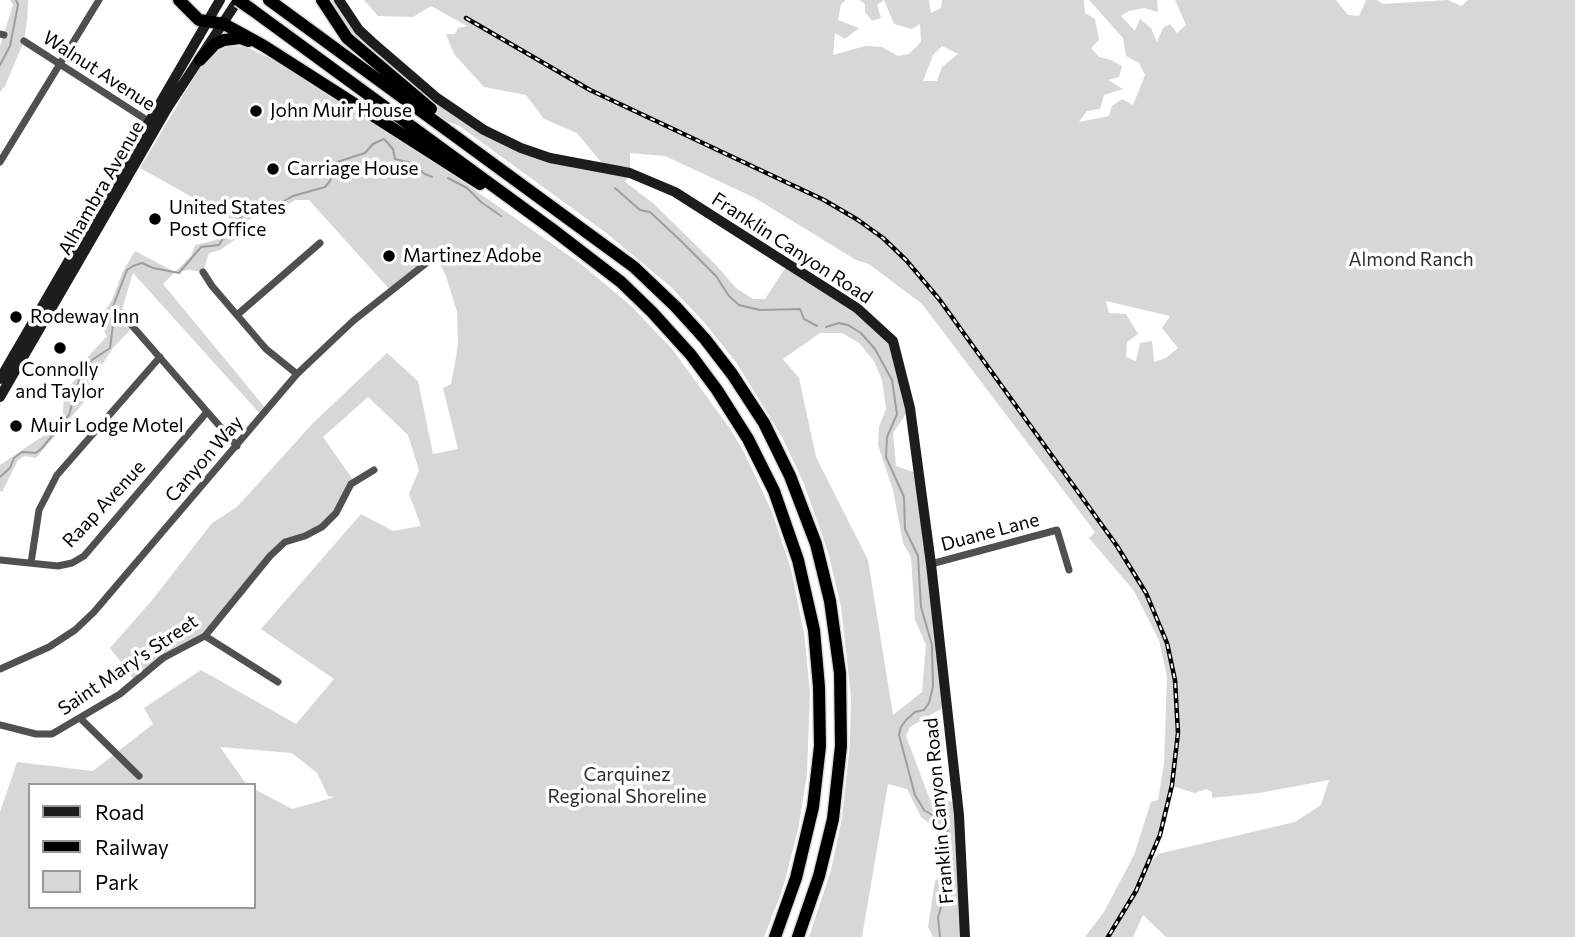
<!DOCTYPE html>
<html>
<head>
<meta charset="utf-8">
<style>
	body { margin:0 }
	#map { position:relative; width:1575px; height:937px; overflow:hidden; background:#fff; font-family:Commissioner,sans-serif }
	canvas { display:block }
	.legend { position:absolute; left:28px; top:783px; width:228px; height:126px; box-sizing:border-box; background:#fff; border:2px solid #999; margin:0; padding:9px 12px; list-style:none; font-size:21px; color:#000 }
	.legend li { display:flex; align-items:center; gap:14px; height:35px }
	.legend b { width:35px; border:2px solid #999 }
</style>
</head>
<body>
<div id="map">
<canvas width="1575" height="937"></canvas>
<ul class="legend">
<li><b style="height:9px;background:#1d1d1d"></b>Road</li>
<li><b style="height:9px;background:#000"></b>Railway</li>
<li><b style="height:19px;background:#d7d7d7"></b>Park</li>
</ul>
</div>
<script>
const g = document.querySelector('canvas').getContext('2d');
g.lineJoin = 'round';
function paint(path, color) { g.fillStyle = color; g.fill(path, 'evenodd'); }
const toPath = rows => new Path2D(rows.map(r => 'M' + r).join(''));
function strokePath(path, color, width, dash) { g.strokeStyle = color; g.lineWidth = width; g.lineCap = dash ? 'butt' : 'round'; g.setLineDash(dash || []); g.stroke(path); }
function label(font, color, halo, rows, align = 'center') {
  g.font = font + ' Commissioner,sans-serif'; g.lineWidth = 7; g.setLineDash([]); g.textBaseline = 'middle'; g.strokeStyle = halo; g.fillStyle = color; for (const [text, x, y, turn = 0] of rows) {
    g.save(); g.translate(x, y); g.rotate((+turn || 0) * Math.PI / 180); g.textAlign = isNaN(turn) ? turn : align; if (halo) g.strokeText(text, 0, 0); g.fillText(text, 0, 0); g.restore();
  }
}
paint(toPath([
	[10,0,28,0,27,21,24,41,5,86,0,92,0,46,13,5],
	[322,0,339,0,359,29,437,98,521,148,605,167,577,133,544,119,526,95,484,87,454,54,446,34,455,34,458,28,467,26,431,6,413,17,378,16,364,0,846,0,841,4,838,20,859,28,845,39,835,33,833,55,865,46,882,47,898,56,909,54,921,42,920,24,912,29,894,24,884,0,877,5,881,18,872,21,865,12,865,4,859,0,929,0,931,13,941,8,942,0,1084,0,1085,13,1095,19,1099,40,1091,48,1099,57,1111,60,1122,66,1119,77,1108,80,1123,89,1104,95,1100,109,1087,111,1079,122,1109,116,1112,106,1122,99,1133,105,1145,75,1139,63,1126,56,1123,38,1089,0,1157,0,1158,12,1144,8,1129,11,1121,16,1135,31,1140,19,1151,28,1157,42,1163,28,1170,24,1177,33,1186,25,1175,0,1336,0,1348,15,1359,16,1366,0,1377,0,1383,4,1448,0,1461,6,1468,0,1575,0,1575,937,1166,937,1143,915,1133,937,1085,937,1104,912,1134,855,1151,802,1158,800,1164,763,1167,677,1159,640,1134,591,1089,538,1095,532,922,304,869,264,856,260,755,198,665,156,630,153,630,173,625,182,653,203,716,265,736,288,753,299,765,299,788,264,857,308,893,341,910,408,893,433,896,466,919,474,948,705,910,727,906,736,930,800,958,802,965,937,933,937,928,927,935,881,946,872,939,831,921,817,907,789,888,784,862,937,809,937,831,870,842,818,850,744,851,696,841,607,828,552,804,484,782,437,736,362,703,321,671,287,605,232,458,125,445,121,347,38],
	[942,46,958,54,942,67,937,81,923,81,933,55],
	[1106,301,1170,316,1162,328,1178,348,1166,358,1154,362,1152,341,1140,343,1136,361,1126,357,1127,342,1138,334,1126,314,1109,313],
	[820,333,842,333,859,343,874,361,882,380,886,409,879,427,878,445,893,490,903,543,911,557,915,620,926,645,922,692,893,715,868,560,816,457,799,378,783,359],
	[1329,780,1321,805,1295,822,1158,854,1150,863,1164,820,1172,786,1195,793,1206,789,1212,792,1212,798,1259,793],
	[230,46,247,47,281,64,446,170,581,264,630,305,672,349,729,427,745,454,772,512,791,569,804,633,810,692,807,774,798,830,782,891,764,937,0,937,0,812,17,762,93,771,153,724,144,708,201,670,296,724,334,679,261,629,361,514,393,531,421,526,409,494,419,470,408,435,368,397,323,437,354,481,336,513,322,527,285,542,205,636,135,681,110,648,153,599,212,523,237,507,313,423,387,353,418,381,433,454,458,449,443,388,451,384,456,357,458,343,457,312,446,276,439,262,429,261,391,291,309,200,295,200,277,212,257,215,241,224,236,239,220,250,209,253,203,272,190,270,175,272,163,284,267,410,262,416,133,273,121,313,133,327,113,348,83,394,85,401,36,458,25,456,18,460,2,492,0,491,0,465,49,432,63,413,64,391,76,379,72,374,107,336,98,321,112,300,123,271,135,251,175,272,191,256,195,245,216,240,235,221,140,168,203,62,216,51],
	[220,747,292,753,317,773,328,796,335,797,292,809,254,789,254,907,30,907,30,785,247,785]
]), '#d7d7d7');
strokePath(toPath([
	[0,65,10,46,18,5,16,0],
	[448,178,467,188,481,202,501,216],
	[615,188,640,210,650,212,680,240,716,276,729,296,739,305,760,310,800,309,804,319,817,326],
	[826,327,839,323,848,325,861,333,875,349,892,380,897,414,887,437,886,457,904,497,905,529,918,556,921,607,932,645,933,686,929,703,924,710,915,712,906,720,901,727,899,735,915,795,924,810,942,821,947,827,953,868,950,881,943,890,941,907,938,917,940,937],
	[0,477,10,468,14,458,22,452,36,453,42,448,69,415,81,373,92,360,110,348,113,325,110,314,127,270,133,266,142,263,153,268,179,273,201,247,219,245,227,232,243,215,260,206,275,206,293,196,325,187,330,181,334,163,365,153,373,144,384,139,393,149,395,159,411,163,425,174,432,177]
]), '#9e9e9e', 2);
const highway = toPath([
	[179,0,199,20,224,24,264,46,480,184],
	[269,0,634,267,676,307,705,339,732,374,764,423,790,476,816,544,830,601,840,673,841,746,833,819,819,876,798,937],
	[322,0,347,38,431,109],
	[251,9,552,229,621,282,652,312,691,355,717,390,748,439,774,491,798,560,814,630,819,687,820,746,813,807,796,878,775,937],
	[200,60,215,44,224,40,240,38,248,41]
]);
strokePath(highway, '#dbdbdb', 15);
strokePath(toPath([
	[0,34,4,35],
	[24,41,153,124],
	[0,162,99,0],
	[203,272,212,286,266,349,297,374],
	[121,313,237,446],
	[237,315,320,243],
	[0,560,58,566,72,563,84,556,207,412],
	[31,563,39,510,57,475,160,357],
	[931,564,1057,530,1069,570],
	[205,636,278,682],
	[0,669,49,647,75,630,94,612,297,374,353,321,429,261],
	[80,718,139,776],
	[0,725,36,734,52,734,120,694,163,658,205,636,270,556,285,542,305,536,322,527,336,513,351,484,374,470]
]), '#505050', 7);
strokePath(toPath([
	[339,0,359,30,372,42,437,98,484,130,521,148,550,158,630,173,675,192,857,308,893,341,910,408,931,564,959,815,965,937],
	[0,379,220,0],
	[0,397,168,107,238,0]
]), '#1d1d1d', 10);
strokePath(highway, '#000', 12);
const rail = toPath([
	[466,18,590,90,824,200,858,220,883,238,906,260,939,299,1117,546,1146,593,1167,643,1175,680,1178,733,1172,785,1160,835,1136,891,1108,937]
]);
strokePath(rail, '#000', 4.5);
strokePath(rail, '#fff', 2, [5]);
const highwayBridge = toPath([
	[238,0,251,9]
]);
strokePath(highwayBridge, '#dbdbdb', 15, []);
strokePath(highwayBridge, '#000', 12);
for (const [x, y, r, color] of [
	[256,111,7,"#000"],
	[273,169,7,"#000"],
	[155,219,7,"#000"],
	[389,256,7,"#000"],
	[16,317,7,"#000"],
	[60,348,7,"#000"],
	[16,426,7,"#000"]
]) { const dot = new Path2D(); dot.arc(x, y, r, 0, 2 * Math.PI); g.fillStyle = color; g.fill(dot); strokePath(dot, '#fff', 2.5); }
label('19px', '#000', '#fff', [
	["Walnut Avenue",99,71,33],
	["Alhambra Avenue",101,188,-60],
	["Franklin Canyon Road",792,248,33],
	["Canyon Way",204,459,-49],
	["Raap Avenue",104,504,-47],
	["Duane Lane",990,532,-15],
	["Saint Mary's Street",128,665,-34],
	["Franklin Canyon Road",939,811,-95]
]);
label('19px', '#000', '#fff', [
	["John Muir House",270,111],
	["Carriage House",287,169],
	["United States",169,208],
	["Post Office",169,230],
	["Martinez Adobe",403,256],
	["Rodeway Inn",30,317],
	["Connolly",60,370,"center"],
	["and Taylor",60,392,"center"],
	["Muir Lodge Motel",30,426]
], 'left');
label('19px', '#2e2e2e', '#fff', [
	["Almond Ranch",1411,260],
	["Carquinez",627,775],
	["Regional Shoreline",627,797]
]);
</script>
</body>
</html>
